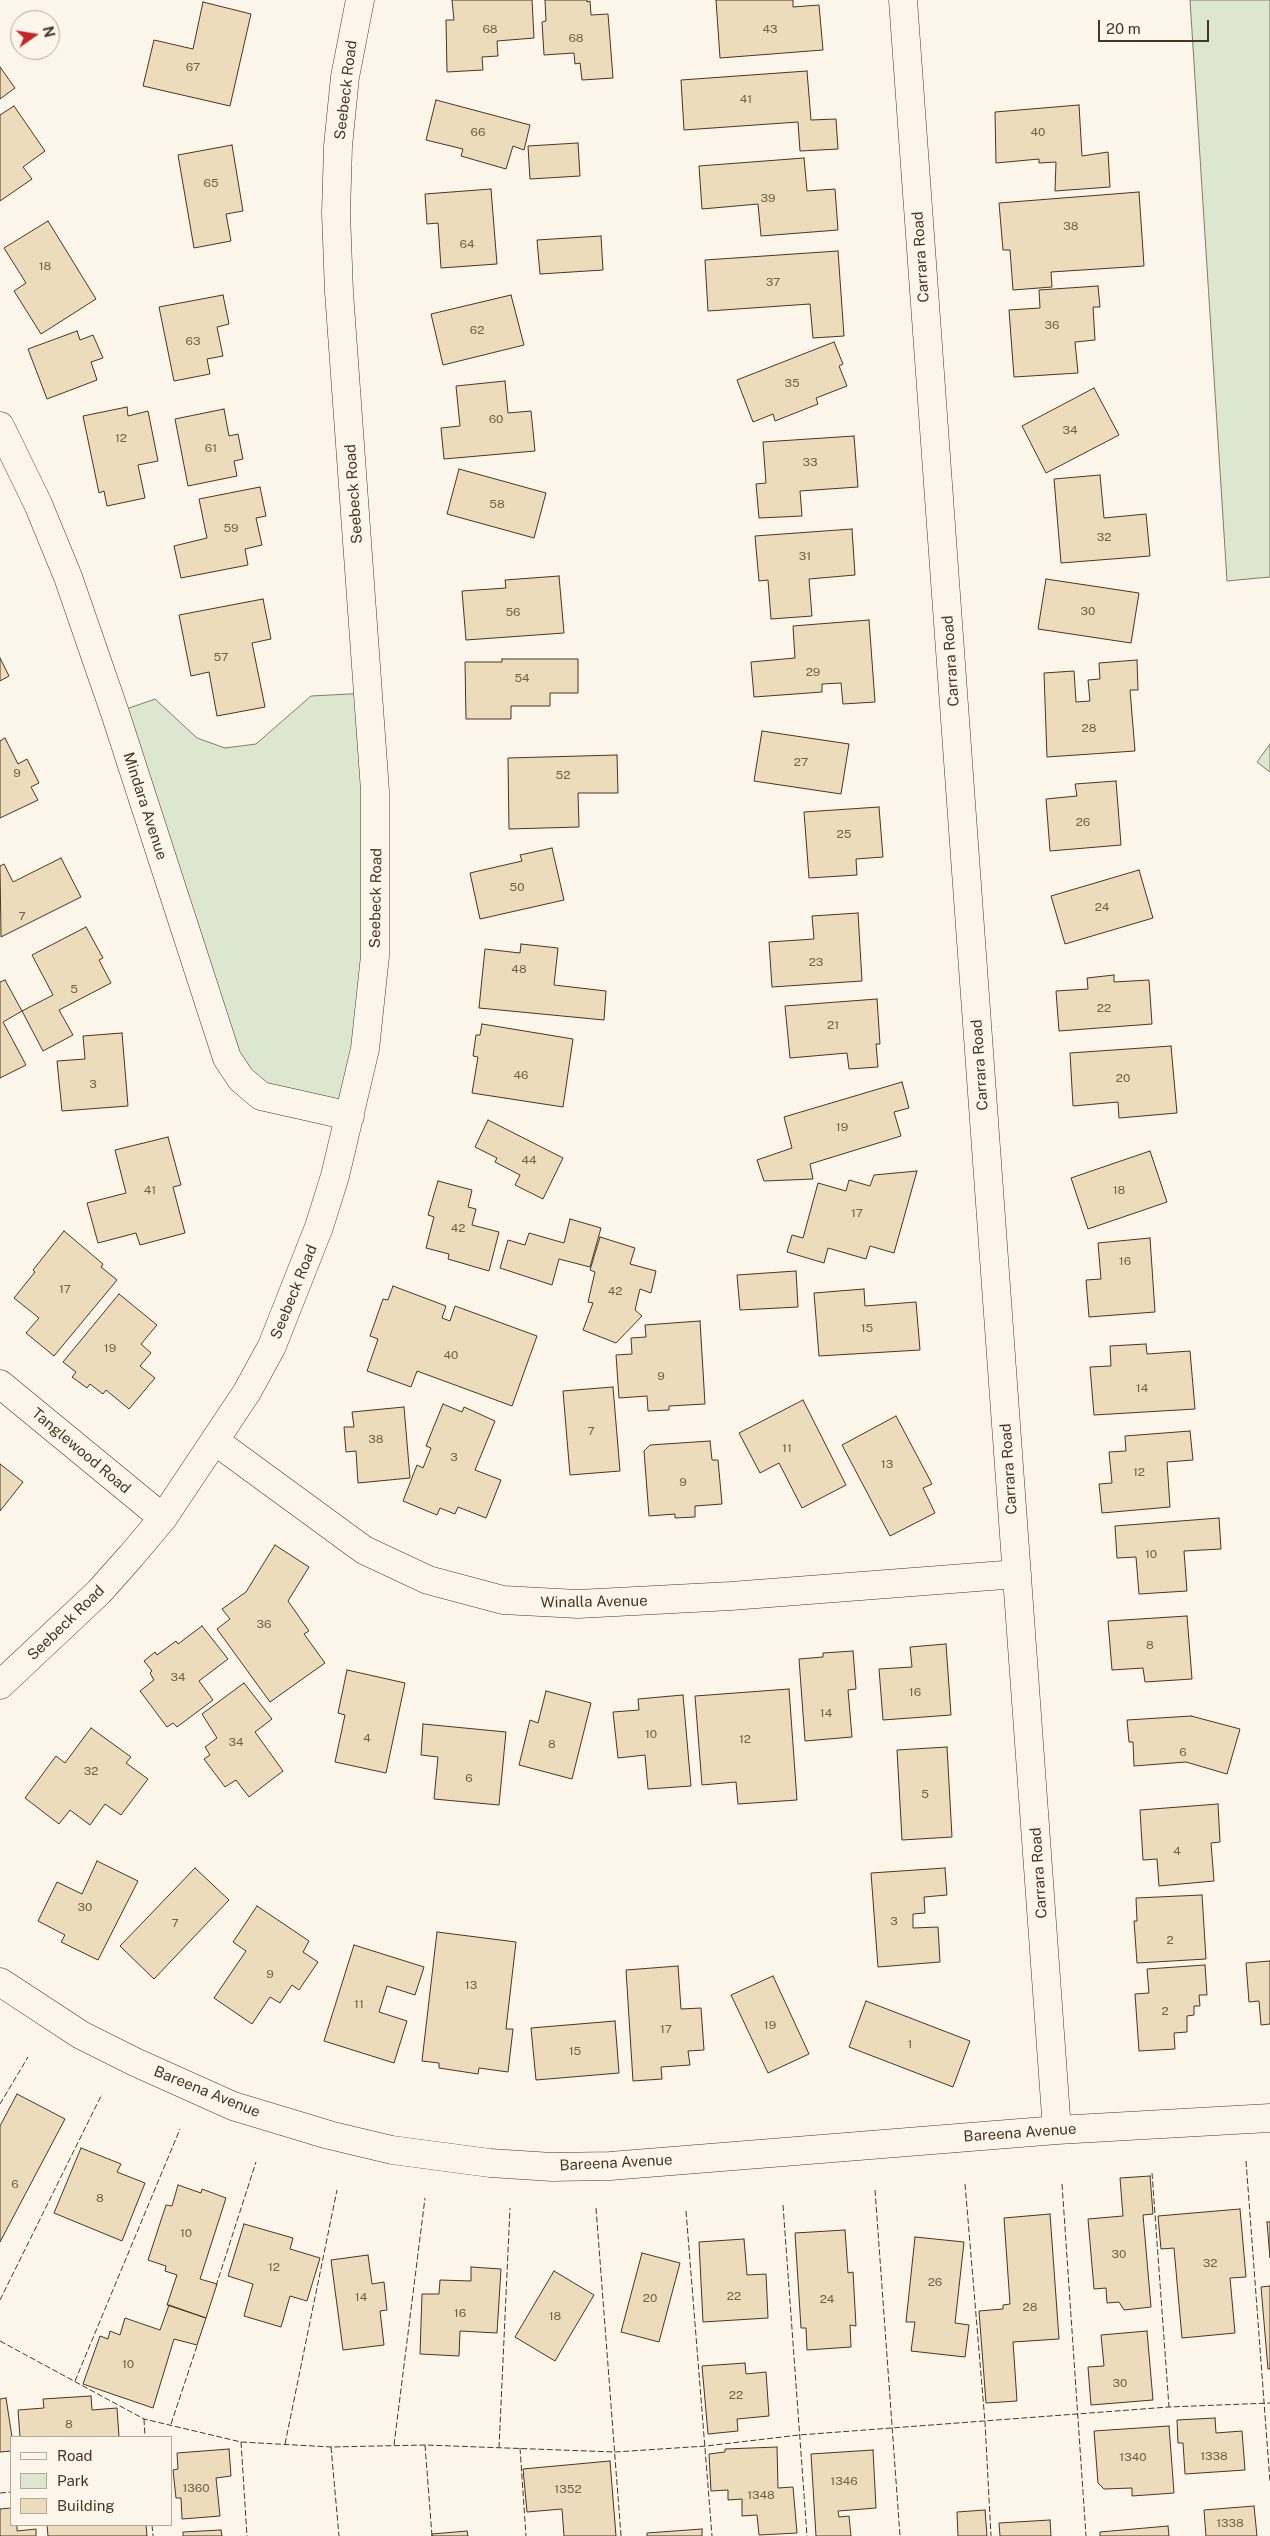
<!DOCTYPE html>
<html>
<head>
<meta charset="utf-8">
<style>
	body { margin:0 }
	#map { position:relative; width:1270px; height:2536px; overflow:hidden; background:#fbf6e9; font-family:"Public Sans",sans-serif }
	canvas { display:block }
	.legend { position:absolute; left:10px; top:2436px; width:162px; height:90px; box-sizing:border-box; background:#fbf6e9; border:1px solid #b4a999; margin:0; padding:6px 9px; list-style:none; font-size:15px; color:#4a3520 }
	.legend li { display:flex; align-items:center; gap:10px; height:25px }
	.legend b { width:25px; border:1px solid #b4a999 }
	.north { position:absolute; left:10px; top:10px; width:50px; height:50px; box-sizing:border-box; background:#fbf6e9; border:1px solid #b4a999; border-radius:50%; rotate:77deg; font-size:14px; font-weight:700; line-height:20px; text-align:center; color:#4a3520 }
	.north::after { content:''; display:block; margin:auto; width:18px; height:22px; background:#c62828; clip-path:polygon(50% 0,100% 100%,50% 72%,0 100%) }
	.scale { position:absolute; left:1098px; top:20px; width:111px; height:22px; box-sizing:border-box; border:2px solid #4a3520; border-top:0; padding-left:6px; font-size:15px; line-height:18px; white-space:nowrap; color:#4a3520; -webkit-text-stroke:4px #fbf6e9; paint-order:stroke }
</style>
</head>
<body>
<div id="map">
<canvas width="1270" height="2536"></canvas>
<ul class="legend">
<li><b style="height:6px;background:#fbf6e9"></b>Road</li>
<li><b style="height:14px;background:#dce7d0"></b>Park</li>
<li><b style="height:14px;background:#ecdcbc"></b>Building</li>
</ul>
<div class="north">N</div>
<div class="scale">20 m</div>
</div>
<script>
const g = document.querySelector('canvas').getContext('2d');
g.lineJoin = 'round';
function paint(path, color) { g.fillStyle = color; g.fill(path, 'evenodd'); }
const toPath = rows => new Path2D(rows.map(r => 'M' + r).join(''));
function strokePath(path, color, width, dash) { g.strokeStyle = color; g.lineWidth = width; g.lineCap = dash ? 'butt' : 'round'; g.setLineDash(dash || []); g.stroke(path); }
function label(font, color, halo, rows, align = 'center') {
  g.font = font + ' "Public Sans",sans-serif'; g.lineWidth = 4; g.setLineDash([]); g.textBaseline = 'middle'; g.strokeStyle = halo; g.fillStyle = color; for (const [text, x, y, turn = 0] of rows) {
    g.save(); g.translate(x, y); g.rotate((+turn || 0) * Math.PI / 180); g.textAlign = isNaN(turn) ? turn : align; if (halo) g.strokeText(text, 0, 0); g.fillText(text, 0, 0); g.restore();
  }
}
const green = toPath([
	[1190,0,1270,0,1270,577,1227,581,1190,0],
	[369,693,375,791,350,1116,250,1089,115,713,155,699,197,738,225,748,256,744,311,696,369,693],
	[1270,744,1270,772,1257,762,1270,744]
]);
paint(green, '#dce7d0');
strokePath(green, '#887966', 1);
const building = toPath([
	[452,0,532,0,534,38,497,41,498,56,482,57,483,70,447,72,446,20,454,20,452,0],
	[545,0,587,0,587,2,590,1,591,15,608,14,613,78,582,80,580,63,575,64,574,53,544,55,542,22,546,21,545,0],
	[716,0,793,0,793,7,819,5,823,50,720,58,716,0],
	[203,2,251,14,230,106,143,86,154,40,193,49,203,2],
	[0,67,15,88,0,99,0,67],
	[807,71,811,120,836,119,838,149,800,151,798,122,684,130,681,80,807,71],
	[436,100,530,125,524,150,513,146,506,169,461,156,463,149,426,140,436,100],
	[1079,105,1082,156,1108,152,1110,187,1055,191,1056,162,1039,163,1039,159,996,163,995,112,1079,105],
	[14,106,45,151,23,167,32,179,0,201,0,115,14,106],
	[578,143,580,176,530,179,528,146,578,143],
	[232,145,243,211,226,214,231,241,194,248,178,155,232,145],
	[804,158,807,191,835,189,838,230,761,236,758,204,702,209,699,166,804,158],
	[491,189,497,264,441,268,438,223,427,224,425,194,491,189],
	[1139,192,1144,266,1051,272,1052,287,1013,290,1010,250,1003,250,999,203,1139,192],
	[48,221,96,299,41,334,14,291,26,283,4,248,48,221],
	[601,236,603,270,540,274,537,240,601,236],
	[838,251,844,336,813,338,810,304,708,311,705,260,838,251],
	[1098,286,1100,307,1093,307,1095,340,1075,342,1078,373,1014,377,1009,310,1040,308,1039,290,1098,286],
	[223,295,229,324,217,327,223,356,207,359,210,374,174,381,159,307,223,295],
	[511,295,524,345,443,365,431,314,511,295],
	[77,331,80,340,93,335,103,358,91,362,97,380,47,399,28,349,77,331],
	[834,342,843,364,839,366,847,386,816,398,818,404,775,421,773,414,753,422,737,380,834,342],
	[505,381,508,413,531,411,535,451,444,459,441,428,460,426,456,386,505,381],
	[1094,388,1119,435,1046,473,1022,426,1094,388],
	[127,407,128,416,148,411,158,461,138,465,145,498,107,506,104,491,99,493,83,416,127,407],
	[224,409,229,436,238,434,243,459,234,461,237,476,188,486,175,419,224,409],
	[854,436,858,487,800,491,802,516,759,518,756,484,766,483,763,442,854,436],
	[459,469,546,493,534,538,447,514,459,469],
	[1100,475,1104,518,1146,514,1150,556,1061,563,1054,479,1100,475],
	[260,487,266,516,256,518,262,545,245,549,248,565,181,578,174,546,207,538,199,499,260,487],
	[852,529,855,575,809,579,812,616,771,619,768,580,759,581,755,536,852,529],
	[559,576,564,633,466,640,462,591,506,588,505,580,559,576],
	[1046,579,1139,593,1131,643,1038,629,1046,579],
	[263,599,271,639,252,643,265,707,217,716,209,672,191,676,179,615,263,599],
	[869,620,875,702,843,704,841,683,822,684,822,692,754,697,751,662,795,658,793,626,869,620],
	[0,658,9,676,0,681,0,658],
	[502,659,578,659,578,693,550,693,550,706,511,706,511,719,466,719,465,662,502,662,502,659],
	[1137,660,1138,690,1130,690,1135,751,1047,757,1044,673,1074,671,1076,702,1090,701,1088,680,1100,679,1099,663,1137,660],
	[762,731,849,744,841,794,754,781,762,731],
	[5,738,18,764,27,759,39,783,31,787,38,800,0,818,0,741,5,738],
	[617,755,618,793,578,793,579,827,509,829,508,758,617,755],
	[1116,781,1121,845,1050,851,1046,799,1077,796,1075,784,1116,781],
	[879,807,883,857,856,859,857,875,809,878,804,812,879,807],
	[552,848,564,900,480,919,470,873,522,861,520,855,552,848],
	[61,858,81,897,1,937,0,866,4,864,13,882,61,858],
	[1139,870,1153,918,1065,944,1051,896,1139,870],
	[858,913,862,981,772,987,769,942,814,939,812,916,858,913],
	[86,927,103,958,99,960,111,983,59,1010,73,1035,43,1051,22,1011,53,995,32,955,86,927],
	[521,944,558,948,554,985,606,991,604,1020,479,1008,485,949,520,953,521,944],
	[1114,975,1114,982,1149,980,1152,1024,1059,1031,1056,991,1088,989,1087,978,1114,975],
	[5,980,22,1011,3,1022,26,1065,0,1078,0,982,5,980],
	[877,999,880,1044,876,1044,878,1067,849,1069,847,1053,790,1058,785,1006,877,999],
	[482,1024,573,1039,563,1107,472,1093,478,1057,473,1056,476,1035,480,1035,482,1024],
	[122,1033,128,1106,62,1111,57,1061,85,1059,83,1036,122,1033],
	[1171,1046,1177,1113,1119,1118,1118,1102,1073,1106,1070,1053,1171,1046],
	[902,1082,909,1108,894,1112,901,1136,810,1164,813,1179,764,1181,757,1160,792,1148,784,1117,902,1082],
	[488,1120,563,1158,543,1199,515,1185,520,1175,495,1162,497,1158,475,1147,488,1120],
	[168,1137,181,1185,173,1187,185,1233,140,1245,136,1233,98,1243,87,1203,126,1193,115,1150,168,1137],
	[1150,1151,1167,1202,1088,1229,1071,1178,1150,1151],
	[917,1171,894,1253,870,1246,866,1259,828,1248,824,1263,787,1252,792,1235,803,1238,818,1183,846,1191,849,1180,870,1186,874,1175,917,1171],
	[438,1181,472,1190,468,1207,476,1209,472,1225,499,1232,489,1271,448,1259,449,1254,426,1248,434,1217,428,1215,438,1181],
	[570,1219,601,1228,590,1267,559,1259,552,1285,500,1268,508,1240,525,1245,529,1233,564,1243,570,1219],
	[64,1231,103,1264,101,1267,117,1280,54,1356,26,1333,39,1318,14,1298,35,1272,33,1270,64,1231],
	[600,1237,635,1248,630,1264,656,1271,651,1293,640,1289,635,1310,642,1316,616,1343,583,1330,593,1303,588,1302,595,1272,590,1270,600,1237],
	[1150,1238,1155,1312,1089,1317,1086,1280,1101,1279,1098,1243,1150,1238],
	[796,1271,798,1307,740,1310,737,1275,796,1271],
	[393,1286,446,1306,442,1318,450,1321,455,1306,537,1336,512,1406,417,1371,411,1387,367,1371,378,1339,370,1336,383,1299,388,1300,393,1286],
	[864,1289,865,1306,916,1302,920,1350,819,1356,814,1293,864,1289],
	[119,1294,157,1325,141,1344,151,1353,140,1366,155,1378,129,1409,106,1390,103,1394,90,1384,87,1388,72,1377,76,1372,63,1362,119,1294],
	[700,1321,705,1404,669,1406,669,1410,648,1411,647,1396,619,1398,616,1355,632,1354,631,1338,646,1337,645,1325,700,1321],
	[1146,1344,1147,1354,1190,1351,1195,1409,1094,1415,1090,1367,1111,1366,1110,1346,1146,1344],
	[613,1387,620,1471,570,1475,563,1391,613,1387],
	[803,1400,846,1485,802,1508,779,1463,760,1473,739,1433,803,1400],
	[443,1404,462,1412,464,1407,495,1421,475,1470,501,1480,486,1518,458,1507,455,1514,440,1508,437,1515,403,1501,417,1465,423,1468,431,1448,426,1446,443,1404],
	[404,1407,410,1478,358,1483,356,1451,346,1452,344,1427,354,1427,352,1412,404,1407],
	[896,1416,932,1484,923,1488,935,1513,890,1536,842,1445,896,1416],
	[1190,1431,1193,1460,1167,1462,1170,1507,1102,1513,1099,1484,1112,1483,1109,1452,1126,1451,1125,1436,1190,1431],
	[710,1441,712,1460,718,1460,722,1504,695,1506,695,1517,675,1518,675,1514,649,1516,644,1451,650,1445,710,1441],
	[0,1464,23,1482,0,1511,0,1464],
	[1219,1518,1221,1549,1184,1551,1187,1591,1139,1594,1136,1557,1117,1558,1115,1526,1219,1518],
	[275,1545,309,1567,288,1601,309,1631,304,1634,325,1663,270,1702,217,1629,230,1619,222,1609,246,1592,275,1545],
	[1187,1616,1192,1679,1145,1682,1143,1668,1112,1670,1108,1621,1187,1616],
	[202,1626,228,1659,199,1681,213,1700,177,1727,173,1723,167,1727,140,1691,154,1680,150,1673,152,1671,144,1661,155,1652,157,1655,176,1641,178,1644,202,1626],
	[946,1644,951,1715,883,1720,879,1669,912,1667,910,1647,946,1644],
	[853,1651,856,1689,848,1690,852,1737,805,1741,799,1659,823,1657,823,1653,853,1651],
	[347,1670,405,1683,386,1773,335,1762,345,1715,338,1713,347,1670],
	[244,1683,272,1719,255,1732,283,1771,249,1797,236,1780,225,1787,204,1759,210,1755,205,1747,217,1738,202,1714,244,1683],
	[789,1689,797,1800,738,1804,736,1782,702,1785,695,1696,789,1689],
	[546,1691,591,1703,572,1779,519,1765,530,1720,538,1723,546,1691],
	[683,1695,691,1786,648,1789,645,1755,618,1758,613,1712,639,1710,638,1699,683,1695],
	[1191,1716,1240,1729,1227,1774,1186,1762,1134,1766,1133,1742,1129,1742,1127,1720,1191,1716],
	[423,1724,506,1732,499,1805,434,1799,438,1757,421,1755,423,1724],
	[91,1728,131,1757,126,1763,148,1779,121,1815,105,1804,90,1825,70,1810,59,1824,25,1798,56,1756,65,1763,91,1728],
	[947,1747,952,1837,902,1840,897,1750,947,1747],
	[1218,1804,1220,1842,1211,1843,1214,1881,1159,1886,1157,1859,1143,1860,1140,1810,1218,1804],
	[97,1861,138,1881,98,1960,61,1942,65,1935,38,1921,57,1882,82,1894,97,1861],
	[195,1868,229,1900,154,1979,120,1946,195,1868],
	[945,1868,947,1895,924,1897,925,1913,913,1914,913,1928,938,1927,940,1962,878,1967,871,1873,945,1868],
	[1202,1895,1206,1959,1137,1963,1134,1921,1137,1921,1136,1898,1202,1895],
	[257,1906,309,1941,303,1952,318,1962,299,1990,292,1985,280,2003,270,1997,252,2024,214,1998,246,1951,233,1942,257,1906],
	[437,1932,516,1942,506,2029,513,2029,508,2072,479,2068,478,2074,439,2068,439,2063,422,2061,437,1932],
	[354,1945,424,1967,415,1995,387,1986,379,2012,407,2021,394,2063,324,2041,354,1945],
	[1270,1961,1270,2024,1261,2025,1259,2001,1249,2002,1246,1963,1270,1961],
	[1205,1965,1207,1995,1199,1995,1200,2006,1194,2006,1194,2015,1187,2016,1187,2032,1174,2033,1175,2049,1139,2051,1135,1994,1149,1993,1147,1969,1205,1965],
	[678,1966,681,2009,701,2008,704,2050,688,2051,690,2065,661,2067,662,2079,633,2081,626,1970,678,1966],
	[773,1976,809,2054,768,2073,731,1995,773,1976],
	[866,2001,970,2041,953,2087,849,2047,866,2001],
	[615,2021,619,2073,536,2080,531,2028,615,2021],
	[17,2094,65,2119,0,2242,0,2126,17,2094],
	[81,2148,121,2164,117,2172,145,2183,122,2241,54,2213,81,2148],
	[1150,2176,1153,2214,1143,2215,1151,2307,1124,2310,1119,2302,1107,2303,1106,2288,1094,2289,1088,2219,1123,2216,1120,2178,1150,2176],
	[178,2185,201,2193,202,2189,226,2198,200,2279,217,2284,206,2318,167,2305,177,2275,165,2271,166,2266,148,2260,166,2205,172,2206,178,2185],
	[1240,2209,1246,2277,1230,2278,1235,2333,1182,2338,1174,2248,1161,2249,1158,2216,1240,2209],
	[1050,2214,1059,2339,1013,2342,1017,2401,986,2403,979,2311,1003,2309,1003,2305,1010,2304,1004,2218,1050,2214],
	[1267,2222,1270,2222,1270,2258,1267,2222],
	[244,2224,293,2238,290,2249,320,2258,307,2301,290,2296,281,2327,244,2316,253,2284,228,2276,244,2224],
	[845,2230,848,2273,853,2272,856,2326,850,2325,851,2347,807,2350,806,2328,801,2328,795,2233,845,2230],
	[915,2237,964,2242,955,2323,969,2325,965,2357,911,2351,915,2322,906,2322,915,2237],
	[744,2239,747,2275,766,2274,768,2318,703,2322,699,2242,744,2239],
	[642,2253,680,2263,659,2342,621,2332,642,2253],
	[368,2255,372,2284,384,2282,387,2310,380,2311,384,2345,343,2350,331,2260,368,2255],
	[471,2267,501,2269,497,2333,460,2331,459,2356,420,2354,422,2294,439,2294,440,2280,471,2281,471,2267],
	[554,2271,594,2295,555,2361,515,2337,554,2271],
	[1270,2286,1270,2369,1268,2369,1261,2287,1270,2286],
	[169,2305,206,2318,197,2345,174,2339,153,2408,83,2384,100,2336,108,2339,110,2331,120,2335,125,2318,160,2330,169,2305],
	[1147,2331,1153,2400,1091,2405,1088,2367,1104,2366,1101,2335,1147,2331],
	[745,2363,746,2374,766,2372,769,2416,737,2419,738,2431,708,2434,702,2366,745,2363],
	[91,2396,92,2410,117,2408,119,2437,20,2437,18,2410,44,2408,43,2399,91,2396],
	[6,2398,12,2437,11,2451,0,2452,0,2399,6,2398],
	[1215,2418,1216,2433,1242,2431,1245,2470,1185,2474,1183,2443,1178,2443,1177,2420,1215,2418],
	[1169,2426,1174,2493,1132,2496,1132,2488,1104,2489,1098,2483,1094,2431,1169,2426],
	[777,2447,778,2488,793,2487,797,2533,759,2535,757,2515,742,2516,742,2499,728,2500,728,2490,711,2491,709,2454,725,2452,725,2449,777,2447],
	[229,2449,231,2476,216,2478,220,2516,182,2519,181,2498,176,2498,173,2470,178,2469,177,2453,229,2449],
	[873,2450,876,2508,838,2511,839,2517,849,2516,851,2536,816,2536,811,2454,873,2450],
	[610,2461,616,2536,564,2536,562,2509,527,2512,523,2469,610,2461],
	[1254,2506,1257,2536,1206,2536,1204,2510,1254,2506],
	[11,2508,11,2525,17,2525,17,2531,36,2529,36,2536,0,2536,0,2509,11,2508],
	[985,2510,987,2536,958,2536,957,2512,985,2510],
	[1050,2520,1051,2536,1000,2536,999,2523,1050,2520],
	[47,2525,146,2525,147,2536,48,2536,47,2525],
	[1168,2526,1169,2536,1100,2536,1100,2532,1168,2526],
	[702,2529,702,2536,647,2536,647,2533,702,2529],
	[221,2530,222,2536,183,2536,183,2532,221,2530],
	[467,2531,468,2536,432,2536,432,2534,467,2531]
]);
paint(building, '#ecdcbc');
strokePath(building, '#4a3520', 1);
const minor = toPath([
	[903,0,1057,2130],
	[0,426,38,504,68,577,115,713,227,1058,241,1079,261,1096,350,1116],
	[0,1384,163,1518],
	[215,1441,364,1550,428,1580,503,1600,578,1604,731,1596,1017,1574],
	[0,1685,99,1592,131,1556,163,1518,247,1392,272,1346,319,1227,335,1176,365,1049,375,956,375,791,339,292,336,213,338,146,345,77,360,0],
	[0,1982,81,2035,135,2062,233,2106,329,2135,392,2150,490,2163,552,2167,610,2166,1057,2130,1270,2118]
]);
strokePath(minor, '#4a3520', 29);
strokePath(minor, '#fbf6e9', 28);
strokePath(toPath([
	[0,2104,28,2057],
	[1246,2161,1270,2482],
	[1152,2173,1169,2407],
	[965,2184,985,2422,991,2536],
	[1062,2184,1086,2536],
	[875,2190,900,2536],
	[783,2205,807,2536],
	[596,2208,621,2536],
	[686,2211,712,2536],
	[216,2286,256,2162],
	[0,2300,102,2094],
	[0,2341,144,2419,241,2442,331,2447,425,2445,615,2452,706,2446,799,2435,1169,2407,1270,2403],
	[75,2381,180,2129],
	[144,2419,145,2437],
	[171,2424,198,2343],
	[241,2442,247,2536],
	[285,2444,337,2190],
	[394,2445,425,2198],
	[425,2445,432,2536],
	[331,2447,339,2536],
	[499,2448,510,2208],
	[520,2448,526,2536],
	[0,2493,11,2492],
	[152,2525,153,2536]
]), '#4a3520', 1, [6, 2.5]);
label('12px', '#725f47', null, [
	["68",490,29],
	["43",770,29],
	["68",576,38],
	["67",193,67],
	["41",746,99],
	["66",478,132],
	["40",1038,132],
	["65",211,183],
	["39",768,198],
	["38",1071,226],
	["64",467,244],
	["18",45,266],
	["37",773,282],
	["36",1052,325],
	["62",477,330],
	["63",193,341],
	["35",792,383],
	["60",496,419],
	["34",1070,430],
	["12",121,438],
	["61",211,448],
	["33",810,462],
	["58",497,504],
	["59",231,528],
	["32",1104,537],
	["31",805,556],
	["30",1088,611],
	["56",513,612],
	["57",221,657],
	["29",813,672],
	["54",522,678],
	["28",1089,728],
	["27",801,762],
	["9",17,773],
	["52",563,775],
	["26",1083,822],
	["25",844,834],
	["50",517,887],
	["24",1102,907],
	["7",22,916],
	["23",816,962],
	["48",519,969],
	["5",74,989],
	["22",1104,1008],
	["21",833,1025],
	["46",521,1075],
	["20",1123,1078],
	["3",93,1084],
	["19",842,1127],
	["44",529,1160],
	["41",150,1190],
	["18",1119,1190],
	["17",857,1213],
	["42",458,1228],
	["16",1125,1261],
	["17",65,1289],
	["42",615,1291],
	["15",867,1328],
	["19",110,1348],
	["40",451,1355],
	["9",661,1376],
	["14",1142,1388],
	["7",591,1431],
	["38",376,1439],
	["11",787,1448],
	["3",454,1457],
	["13",887,1464],
	["12",1139,1472],
	["9",683,1482],
	["10",1151,1554],
	["36",264,1624],
	["8",1150,1645],
	["34",178,1677],
	["16",915,1692],
	["14",826,1713],
	["10",651,1734],
	["4",367,1738],
	["12",745,1739],
	["34",236,1742],
	["8",552,1744],
	["6",1183,1752],
	["32",91,1771],
	["6",469,1778],
	["5",925,1794],
	["4",1177,1851],
	["30",85,1907],
	["3",894,1921],
	["7",175,1923],
	["2",1170,1940],
	["9",270,1974],
	["13",471,1985],
	["11",359,2004],
	["2",1165,2011],
	["19",770,2025],
	["17",666,2029],
	["1",910,2044],
	["15",575,2051],
	["6",15,2184],
	["8",100,2198],
	["10",186,2233],
	["30",1119,2254],
	["32",1210,2263],
	["12",274,2267],
	["26",935,2282],
	["22",734,2296],
	["14",361,2297],
	["20",650,2298],
	["24",827,2299],
	["28",1030,2307],
	["16",460,2313],
	["18",555,2316],
	["10",128,2364],
	["30",1120,2383],
	["22",736,2395],
	["8",69,2424],
	["1338",1214,2456],
	["1340",1133,2457],
	["1346",844,2481],
	["1360",196,2488],
	["1352",568,2489],
	["1348",761,2495],
	["1338",1230,2523]
]);
label('15px', '#4a3520', '#fbf6e9', [
	["Seebeck Road",346,90,-83],
	["Carrara Road",921,257,-94],
	["Seebeck Road",354,494,-94],
	["Carrara Road",951,661,-94],
	["Mindara Avenue",145,806,72],
	["Seebeck Road",376,898,-89],
	["Carrara Road",980,1065,-94],
	["Seebeck Road",294,1292,-68],
	["Tanglewood Road",81,1451,40],
	["Carrara Road",1009,1469,-94],
	["Winalla Avenue",594,1602,-1],
	["Seebeck Road",66,1623,-44],
	["Carrara Road",1039,1873,-94],
	["Bareena Avenue",207,2092,22],
	["Bareena Avenue",1020,2133,-4],
	["Bareena Avenue",616,2163,-3]
]);
</script>
</body>
</html>
